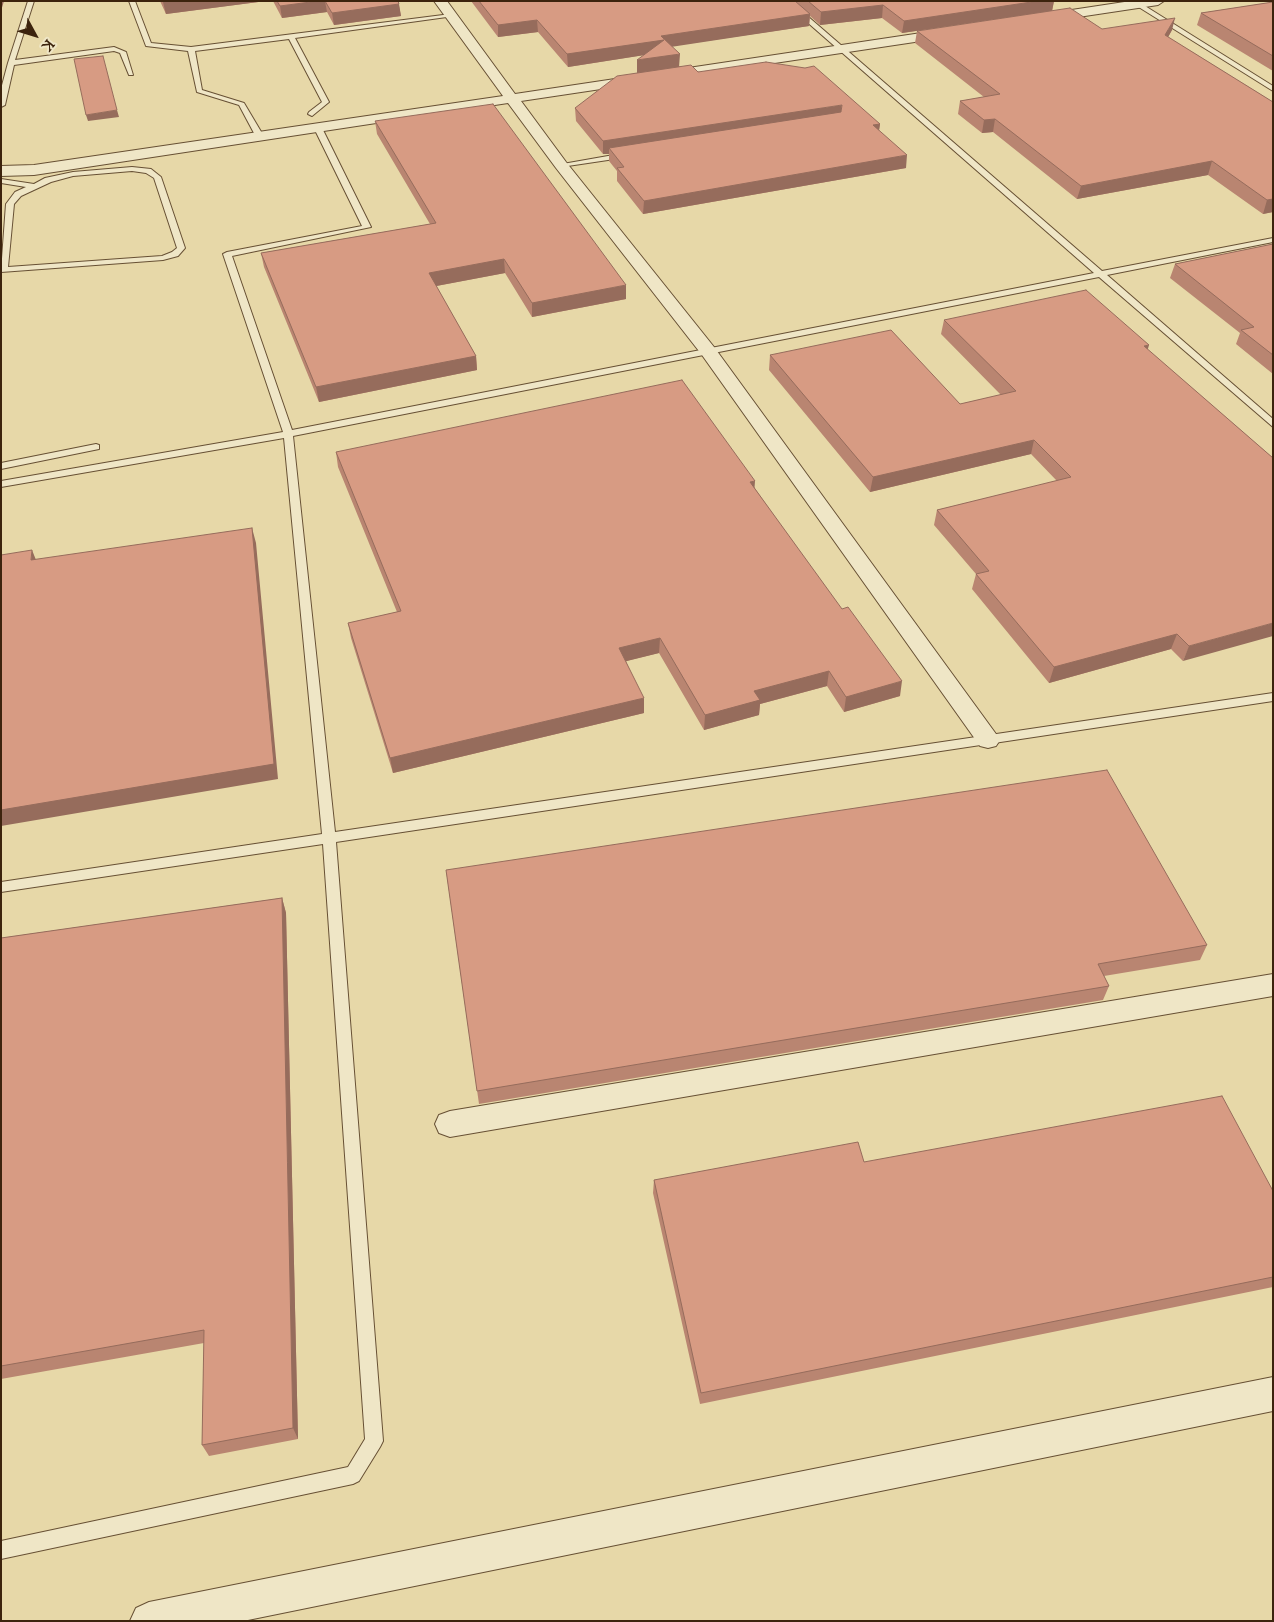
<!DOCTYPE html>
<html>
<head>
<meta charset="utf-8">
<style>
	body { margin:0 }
	#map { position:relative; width:1274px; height:1622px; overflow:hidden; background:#e7d8a8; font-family:"Sorts Mill Goudy",serif }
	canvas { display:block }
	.frame { position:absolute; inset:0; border:2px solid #3c230d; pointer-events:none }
	.north { position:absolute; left:10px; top:10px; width:50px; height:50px; -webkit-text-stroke:4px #efe6c6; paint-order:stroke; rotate:129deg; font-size:14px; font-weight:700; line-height:20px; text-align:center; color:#3c230d }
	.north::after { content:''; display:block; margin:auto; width:18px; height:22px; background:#3c230d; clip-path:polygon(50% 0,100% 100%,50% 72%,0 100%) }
</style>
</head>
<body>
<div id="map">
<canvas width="1274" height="1622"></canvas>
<div class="frame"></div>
<div class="north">K</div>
</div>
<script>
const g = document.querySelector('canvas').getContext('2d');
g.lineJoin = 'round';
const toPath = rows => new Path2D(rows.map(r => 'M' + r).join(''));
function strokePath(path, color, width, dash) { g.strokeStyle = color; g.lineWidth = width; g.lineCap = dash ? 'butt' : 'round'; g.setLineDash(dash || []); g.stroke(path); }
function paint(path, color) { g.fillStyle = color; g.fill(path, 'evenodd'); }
const lane = toPath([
	[28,1,34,1,15,60,114,47,126,52,133,75,129,75,120,53,114,51,14,65,5,105,1,107,1,89,8,63,28,1],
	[129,1,135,1,151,43,191,47,451,14,454,16,295,38,329,102,312,116,308,114,309,112,322,102,289,39,195,51,202,90,244,103,263,135,259,137,255,135,239,105,197,92,188,51,146,46,129,1],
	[783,1,790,1,1102,271,1273,238,1273,242,1107,275,1273,419,1273,427,1099,277,293,436,335,832,1273,693,1273,701,336,842,383,1441,380,1447,359,1481,353,1484,1,1559,1,1541,348,1467,365,1439,323,844,1,892,1,882,322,834,284,438,1,487,1,481,283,432,223,254,227,252,362,226,313,126,317,124,321,126,371,227,232,256,292,430,1094,273,783,1],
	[1129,1,1137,1,1273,86,1273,91,1129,1],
	[625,153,629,155,628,157,561,167,557,165,625,153],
	[132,167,151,169,161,177,185,248,178,256,163,260,1,272,6,204,15,192,26,187,1,183,1,179,34,184,45,178,73,172,132,167],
	[132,171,146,173,154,178,177,248,172,252,162,256,8,267,14,204,21,196,51,182,73,176,132,171],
	[96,444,99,445,99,449,1,469,1,463,96,444]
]);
const street = toPath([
	[434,1,447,1,515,94,948,29,953,30,954,33,953,36,948,37,521,101,566,162,714,347,996,734,1000,740,996,746,988,748,980,746,702,355,556,168,508,103,34,175,1,176,1,166,34,165,503,96,434,1],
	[1131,1,1164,1,1158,5,1045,22,1039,18,1045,14,1131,1],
	[1273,974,1273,996,450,1137,439,1133,435,1124,439,1115,450,1111,1273,974],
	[1273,1377,1273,1411,243,1621,130,1621,136,1608,149,1602,1273,1377]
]);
strokePath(lane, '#675034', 2);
strokePath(street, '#675034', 2);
paint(lane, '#efe6c6');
paint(street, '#efe6c6');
paint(toPath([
	[160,1,266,1,166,14],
	[273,1,398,1,401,16,334,25,327,12,282,18],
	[471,1,1054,1,1052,11,902,33,882,18,820,25,810,16,809,26,672,46,679,66,880,124,879,130,906,168,643,214,617,181,617,171,609,161,609,154,603,154,576,121,575,108,637,73,644,55,568,67,538,32,498,37],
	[1273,2,1273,71,1197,25,1201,13],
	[1102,29,1172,30,1168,37,1273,102,1273,212,1263,214,1208,175,1077,199,993,132,982,133,958,114,960,101,984,97,915,43,917,31],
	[375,121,626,299,532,317,505,273,436,286,476,356,477,370,319,402,264,267,261,253,430,224,377,134],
	[1273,244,1273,374,1236,344,1240,333,1170,278,1175,264],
	[944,320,1148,350,1273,458,1183,661,1171,649,1049,683,972,589,976,574,934,525,937,510,1057,481,1031,454,870,492,769,370,770,355,960,404,1001,395,941,334],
	[336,452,754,487,900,696,844,712,827,686,760,704,759,715,704,730,659,653,626,661,644,713,393,773,351,638,348,623,397,612,338,467],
	[446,870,1207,945,1200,960,1104,976,1109,986,1103,1000,479,1104],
	[282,898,286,913,298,1439,209,1456,202,1445,204,1343,1,1379,1,938],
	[864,1162,1273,1191,1273,1287,700,1404,653,1193,654,1180]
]), '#b98571');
paint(toPath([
	[1,1,4,1,1,11],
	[172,1,266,1,166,14,163,2],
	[318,1,325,1,327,12,282,18,280,6],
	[1038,1,1054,1,1052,11,902,33,904,21],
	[399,4,401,16,334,25,332,13],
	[883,5,882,18,820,25,821,12],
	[810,14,809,26,664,48,664,52,568,67,567,54,661,36],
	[1175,18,1172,30,1162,48,1165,35],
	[537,20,538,32,498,37,498,25],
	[680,54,679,67,637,73,637,60],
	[842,105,840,118,609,148,609,154,603,154,603,141],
	[117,110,119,117,88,121,86,115],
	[995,119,993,132,982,133,984,120],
	[880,124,878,137,873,125],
	[907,155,906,168,643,214,644,201],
	[1212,161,1208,175,1077,199,1081,186],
	[1273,199,1273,212,1263,214,1267,200],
	[504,259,505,273,431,287,429,273],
	[626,285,626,299,532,317,532,303],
	[1149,345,1145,359,1144,346],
	[476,356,477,370,319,402,316,387],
	[1034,440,1031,454,870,492,873,477],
	[755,481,754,495,750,482],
	[252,528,256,543,278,779,1,826,1,810],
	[32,550,38,565,31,560],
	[1273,623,1273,636,1183,661,1189,646],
	[1177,634,1171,649,1049,683,1054,667],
	[660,638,659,653,619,663,619,648],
	[829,671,827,686,760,704,759,715,704,730,705,715,754,691],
	[902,681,900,696,844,712,846,697],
	[644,698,644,713,393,773,390,758],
	[282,898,286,913,298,1439,293,1428]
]), '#966c5c');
const building = toPath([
	[277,1,318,1,280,6,277,1],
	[325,1,398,1,399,4,332,13,325,1],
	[479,1,795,1,810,14,661,36,680,54,637,60,664,40,567,54,537,20,498,25,479,1],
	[808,1,1038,1,904,21,883,5,821,12,808,1],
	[1273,2,1273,56,1201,13,1273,2],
	[1070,8,1102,29,1175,18,1165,35,1273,102,1273,199,1267,200,1212,161,1081,186,995,119,984,120,960,101,1000,94,917,31,1070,8],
	[103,56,117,110,86,115,74,59,103,56],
	[766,62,805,68,814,66,880,124,873,125,907,155,644,201,617,168,624,167,609,148,841,112,842,105,603,141,575,108,617,76,691,65,698,72,766,62],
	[493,104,626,285,532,303,504,259,429,273,476,356,316,387,261,253,436,223,375,121,493,104],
	[1273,244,1273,355,1241,330,1254,327,1175,264,1273,244],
	[1086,290,1149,345,1144,346,1273,458,1273,623,1189,646,1177,634,1054,667,976,574,989,571,937,510,1071,477,1034,440,873,477,770,355,891,330,960,404,1016,391,944,320,1086,290],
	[682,380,755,481,750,482,842,609,848,607,902,681,846,697,829,671,754,691,760,700,705,715,660,638,619,648,644,698,390,758,348,623,401,611,336,452,682,380],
	[252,528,274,764,1,810,1,555,32,550,31,560,252,528],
	[1107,770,1207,945,1098,964,1109,986,477,1091,446,870,1107,770],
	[282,898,293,1428,202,1445,204,1330,1,1366,1,938,282,898],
	[1222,1096,1273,1191,1273,1277,701,1393,654,1180,858,1142,864,1162,1222,1096]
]);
paint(building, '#d79b83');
strokePath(building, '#966c5c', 1);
</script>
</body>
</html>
